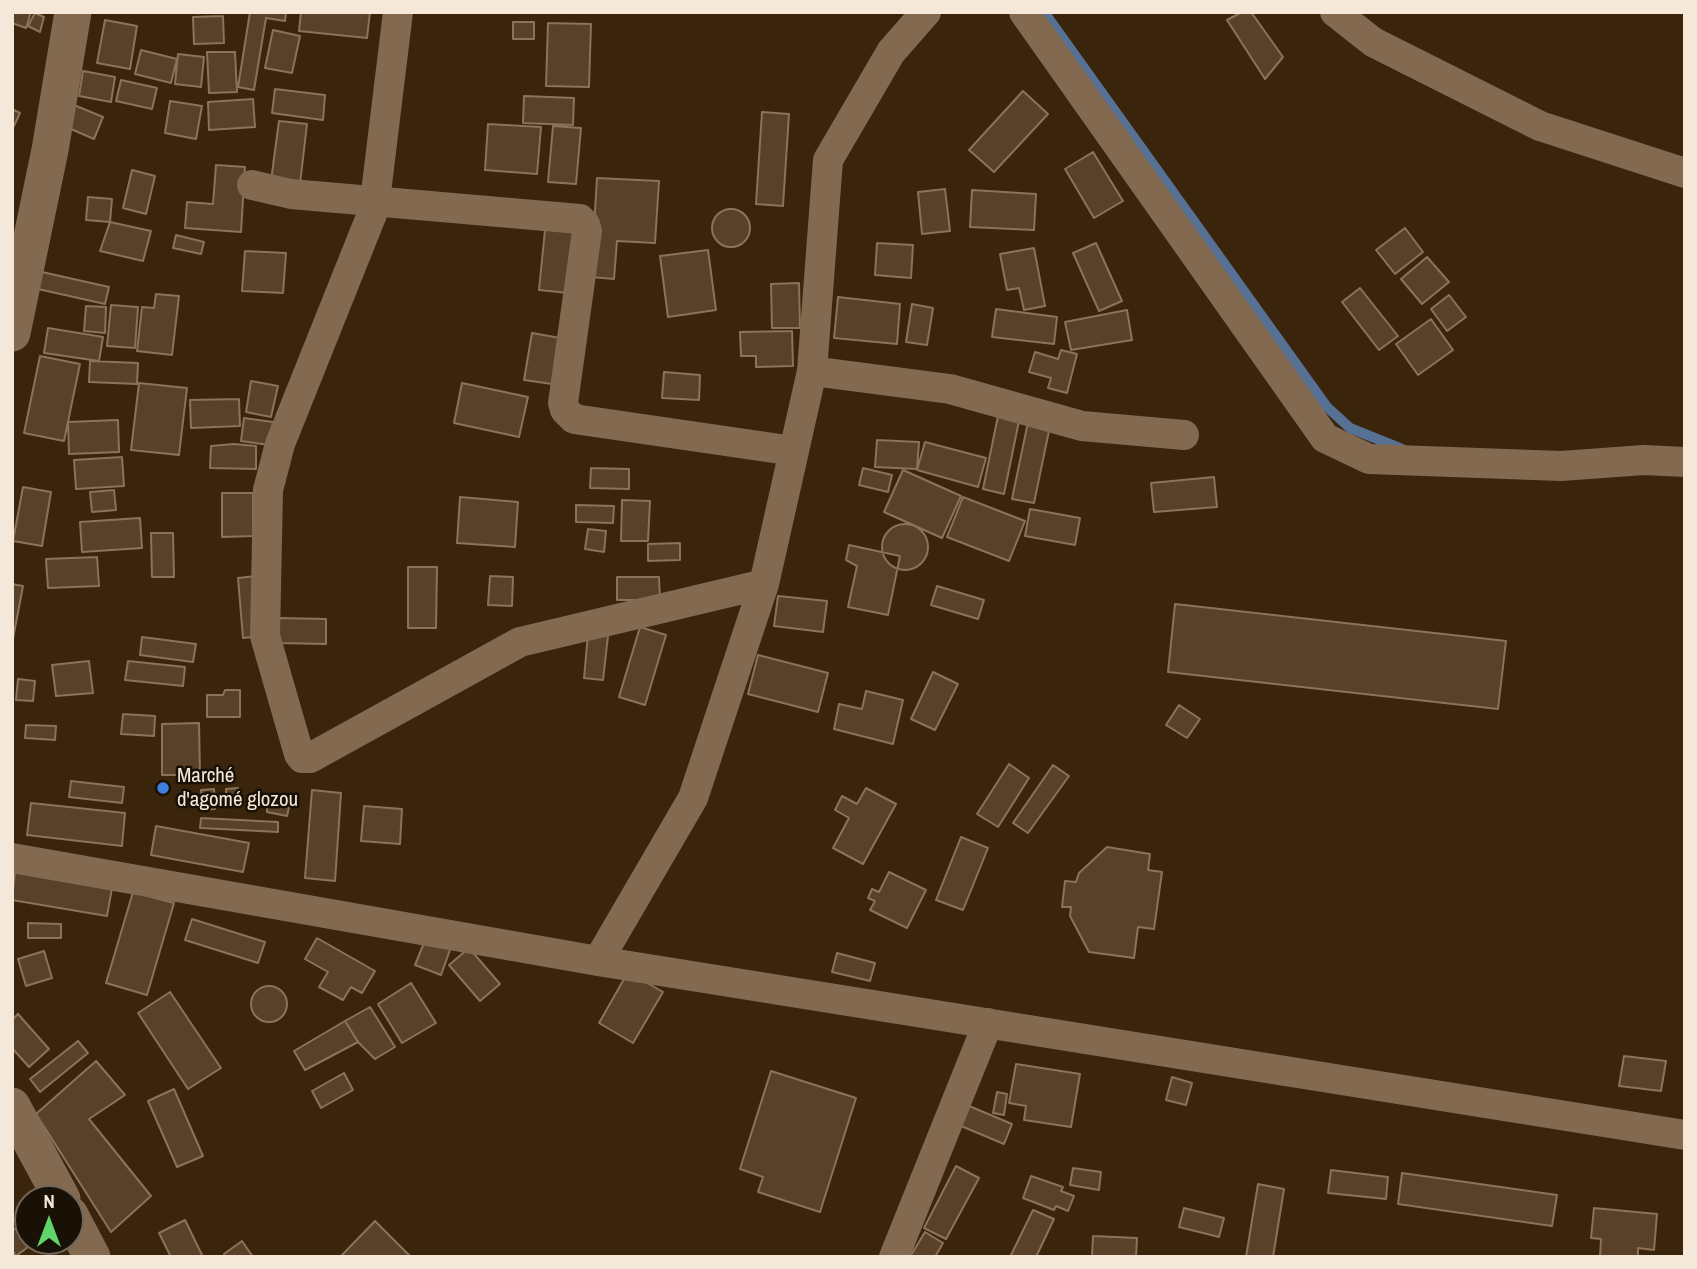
<!DOCTYPE html>
<html>
<head>
<meta charset="utf-8">
<style>
	body { margin:0 }
	#map { position:relative; width:1697px; height:1269px; overflow:hidden; background:#3a240b; font-family:"Archivo Narrow",sans-serif }
	canvas { display:block }
	.frame { position:absolute; inset:0; border:14px solid #f6e8d9; pointer-events:none }
	.north { position:absolute; left:14px; top:1185px; width:70px; height:70px; box-sizing:border-box; background:#191006; border:2px solid #71665a; border-radius:50%; rotate:0deg; font-size:19px; font-weight:700; line-height:28px; text-align:center; color:#f6e8d9 }
	.north::after { content:''; display:block; margin:auto; width:24px; height:32px; background:#5fd56b; clip-path:polygon(50% 0,100% 100%,50% 72%,0 100%) }
</style>
</head>
<body>
<div id="map">
<canvas width="1697" height="1269"></canvas>
<div class="frame"></div>
<div class="north">N</div>
</div>
<script>
const g = document.querySelector('canvas').getContext('2d');
g.lineJoin = 'round';
const toPath = rows => new Path2D(rows.map(r => 'M' + r).join(''));
function strokePath(path, color, width, dash) { g.strokeStyle = color; g.lineWidth = width; g.lineCap = dash ? 'butt' : 'round'; g.setLineDash(dash || []); g.stroke(path); }
function paint(path, color) { g.fillStyle = color; g.fill(path, 'evenodd'); }
function label(font, color, halo, rows, align = 'center') {
  g.font = font + ' "Archivo Narrow",sans-serif'; g.lineWidth = 5; g.setLineDash([]); g.textBaseline = 'middle'; g.strokeStyle = halo; g.fillStyle = color; for (const [text, x, y, turn = 0] of rows) {
    g.save(); g.translate(x, y); g.rotate((+turn || 0) * Math.PI / 180); g.textAlign = isNaN(turn) ? turn : align; if (halo) g.strokeText(text, 0, 0); g.fillText(text, 0, 0); g.restore();
  }
}
strokePath(toPath([
	[1044,12,1327,407,1350,428,1402,449]
]), '#567194', 10);
const building = toPath([
	[12,12,31,12,26,28,12,23,12,12],
	[250,12,286,12,285,21,266,18,254,90,238,87,250,12],
	[301,12,370,12,367,38,299,31,301,12],
	[1242,12,1251,12,1283,57,1265,79,1227,20,1242,12],
	[35,13,44,17,40,32,28,26,35,13],
	[223,16,224,43,194,44,193,17,223,16],
	[105,20,137,26,130,69,97,63,105,20],
	[513,22,534,22,534,39,513,39,513,22],
	[548,23,591,24,589,87,546,86,548,23],
	[273,30,300,36,292,73,265,68,273,30],
	[141,50,177,59,171,83,135,74,141,50],
	[207,52,235,52,237,92,209,93,207,52],
	[178,54,204,57,201,87,175,84,178,54],
	[83,71,115,77,111,102,79,96,83,71],
	[121,80,157,88,152,109,116,101,121,80],
	[275,89,325,95,323,120,272,113,275,89],
	[1023,91,1048,114,994,172,969,150,1023,91],
	[524,96,574,98,573,125,523,123,524,96],
	[253,99,255,127,209,130,208,102,253,99],
	[170,101,202,106,196,139,165,133,170,101],
	[74,105,103,117,94,139,64,126,74,105],
	[12,109,20,113,12,130,12,109],
	[762,112,789,114,783,206,756,204,762,112],
	[279,121,307,124,300,184,271,181,279,121],
	[488,124,541,127,537,174,485,170,488,124],
	[553,126,581,128,576,184,548,182,553,126],
	[1093,152,1123,201,1094,218,1065,169,1093,152],
	[216,165,245,167,241,232,185,228,187,202,213,204,216,165],
	[132,170,155,176,146,214,123,208,132,170],
	[597,178,659,181,655,243,617,241,614,279,591,277,597,178],
	[945,189,950,231,922,234,918,192,945,189],
	[972,190,1036,194,1034,230,970,227,972,190],
	[88,197,112,199,110,222,86,220,88,197],
	'712 228a19 19 0 1 1 38 0a19 19 0 1 1-38 0Z',
	[546,220,575,223,568,293,539,290,546,220],
	[110,222,151,231,143,261,100,251,110,222],
	[1405,228,1423,252,1395,274,1376,250,1405,228],
	[176,235,204,242,201,254,173,248,176,235],
	[877,243,913,245,911,278,875,275,877,243],
	[1096,243,1122,301,1099,311,1073,253,1096,243],
	[1034,248,1045,306,1024,310,1019,288,1007,290,1000,254,1034,248],
	[708,250,716,310,668,317,660,256,708,250],
	[245,251,286,253,283,293,242,291,245,251],
	[1427,257,1449,282,1422,304,1401,279,1427,257],
	[42,272,109,287,105,304,38,289,42,272],
	[799,283,800,328,772,328,771,284,799,283],
	[1360,288,1398,336,1379,350,1342,302,1360,288],
	[156,294,179,296,172,355,137,351,142,307,154,308,156,294],
	[1449,295,1466,317,1447,331,1431,309,1449,295],
	[838,297,900,304,897,344,834,338,838,297],
	[912,304,933,308,927,345,906,342,912,304],
	[111,305,138,307,135,348,107,346,111,305],
	[86,306,106,307,105,333,84,331,86,306],
	[996,309,1057,317,1054,344,992,337,996,309],
	[1127,310,1132,340,1071,350,1065,322,1127,310],
	[1431,319,1453,350,1418,375,1396,344,1431,319],
	[48,328,103,337,99,361,44,353,48,328],
	[792,331,793,366,756,367,756,356,741,356,740,332,792,331],
	[532,333,560,338,552,384,524,380,532,333],
	[1061,350,1077,354,1067,393,1048,388,1051,378,1029,372,1035,352,1058,359,1061,350],
	[40,356,80,364,64,441,24,433,40,356],
	[90,361,138,363,137,384,89,382,90,361],
	[664,372,700,375,699,400,662,398,664,372],
	[251,381,278,386,271,417,246,412,251,381],
	[139,383,187,388,179,455,131,450,139,383],
	[462,383,528,397,519,437,454,423,462,383],
	[239,399,240,426,191,428,190,400,239,399],
	[998,416,1019,421,1004,494,983,489,998,416],
	[244,418,273,422,269,445,241,441,244,418],
	[118,420,119,452,69,454,68,422,118,420],
	[1028,422,1050,426,1034,503,1012,499,1028,422],
	[877,440,919,442,917,469,875,467,877,440],
	[925,442,986,458,978,487,917,470,925,442],
	[234,444,256,446,256,469,210,468,211,446,234,444],
	[122,457,124,486,76,489,74,460,122,457],
	[591,468,629,469,629,489,590,488,591,468],
	[863,468,892,475,888,492,859,485,863,468],
	[903,470,961,496,942,538,884,512,903,470],
	[1214,477,1217,507,1154,512,1151,483,1214,477],
	[23,487,51,492,42,546,13,541,23,487],
	[114,490,116,510,92,512,90,492,114,490],
	[222,493,253,493,253,536,222,537,222,493],
	[460,497,518,502,515,547,457,543,460,497],
	[963,497,1025,521,1009,561,947,537,963,497],
	[622,500,650,501,648,541,621,541,622,500],
	[576,505,614,506,613,523,576,522,576,505],
	[1030,509,1080,518,1075,545,1025,536,1030,509],
	[140,518,142,548,82,552,80,522,140,518],
	'882 547a23 23 0 1 1 46 0a23 23 0 1 1-46 0Z',
	[588,529,606,531,604,552,585,549,588,529],
	[151,533,173,533,174,577,152,577,151,533],
	[680,543,680,560,648,561,648,544,680,543],
	[849,545,900,556,888,615,848,607,857,566,846,560,849,545],
	[97,557,99,586,48,588,46,559,97,557],
	[408,567,437,567,436,628,408,628,408,567],
	[256,576,262,636,243,638,238,578,256,576],
	[490,576,513,577,512,606,488,605,490,576],
	[617,577,659,577,660,600,617,600,617,577],
	[12,584,23,586,12,644,12,584],
	[937,586,984,600,978,619,931,605,937,586],
	[778,596,827,601,823,632,774,626,778,596],
	[1175,604,1506,641,1498,709,1168,672,1175,604],
	[279,618,326,619,326,644,279,643,279,618],
	[640,627,666,635,645,705,619,697,640,627],
	[588,634,608,636,603,680,584,678,588,634],
	[142,637,196,644,193,662,140,655,142,637],
	[758,655,828,673,818,712,748,694,758,655],
	[89,661,93,693,56,696,52,665,89,661],
	[128,661,185,667,183,686,125,680,128,661],
	[933,672,958,684,935,730,911,719,933,672],
	[18,679,35,681,33,701,16,700,18,679],
	[225,690,240,690,240,717,207,717,207,695,223,695,225,690],
	[866,691,903,700,893,744,834,729,839,704,862,709,866,691],
	[1179,705,1200,719,1187,738,1166,725,1179,705],
	[123,714,155,716,154,736,121,734,123,714],
	[199,723,200,775,162,775,162,724,199,723],
	[26,725,56,726,55,740,25,738,26,725],
	[1009,764,1029,778,998,827,977,814,1009,764],
	[1053,765,1069,776,1028,833,1013,823,1053,765],
	[71,781,124,787,122,803,69,797,71,781],
	[238,788,239,806,227,807,226,789,238,788],
	[866,788,896,804,863,864,833,848,849,818,835,810,842,796,857,804,866,788],
	[214,789,215,809,202,810,201,790,214,789],
	[312,790,341,793,335,881,305,878,312,790],
	[267,794,291,799,287,816,267,812,267,794],
	[31,803,125,813,122,846,27,835,31,803],
	[364,806,402,809,400,844,361,841,364,806],
	[201,818,278,822,278,832,200,828,201,818],
	[156,826,249,843,243,872,151,855,156,826],
	[961,837,988,848,963,910,936,900,961,837],
	[1107,847,1150,854,1148,870,1162,872,1154,929,1138,927,1134,958,1089,952,1070,916,1071,907,1062,907,1065,881,1076,882,1079,873,1107,847],
	[15,872,112,888,107,916,12,900,15,872],
	[889,872,926,890,907,928,870,910,875,901,868,898,872,889,879,892,889,872],
	[133,892,174,903,147,995,106,983,133,892],
	[192,919,265,942,258,963,185,940,192,919],
	[28,923,61,924,61,938,28,938,28,923],
	[317,938,375,971,362,993,351,987,343,1000,319,987,328,972,305,959,317,938],
	[426,938,451,947,441,975,415,965,426,938],
	[469,948,500,984,480,1001,449,965,469,948],
	[44,951,52,978,26,986,18,959,44,951],
	[837,953,875,963,870,981,832,972,837,953],
	[628,972,663,992,633,1043,599,1023,628,972],
	[411,983,436,1023,402,1043,378,1004,411,983],
	'251 1004a18 18 0 1 1 36 0a18 18 0 1 1-36 0Z',
	[170,992,221,1068,188,1089,138,1013,170,992],
	[370,1007,395,1047,375,1059,358,1042,345,1021,370,1007],
	[18,1014,49,1049,29,1067,12,1048,12,1020,18,1014],
	[345,1021,358,1042,305,1070,294,1051,345,1021],
	[78,1041,88,1053,40,1092,30,1079,78,1041],
	[1624,1056,1666,1061,1661,1091,1619,1086,1624,1056],
	[96,1061,125,1095,89,1119,151,1196,111,1232,36,1114,96,1061],
	[1016,1064,1080,1074,1071,1127,1024,1120,1026,1106,1009,1103,1016,1064],
	[771,1071,856,1098,820,1212,758,1192,763,1177,740,1169,771,1071],
	[344,1073,353,1090,321,1108,312,1091,344,1073],
	[1172,1077,1192,1083,1186,1105,1166,1100,1172,1077],
	[174,1089,203,1156,177,1167,148,1101,174,1089],
	[997,1092,1007,1094,1004,1115,993,1113,997,1092],
	[969,1106,1012,1124,1004,1144,961,1126,969,1106],
	[956,1166,979,1178,946,1239,924,1228,956,1166],
	[1073,1168,1101,1172,1099,1190,1070,1185,1073,1168],
	[1331,1170,1388,1177,1386,1199,1328,1193,1331,1170],
	[1402,1173,1557,1195,1552,1226,1398,1204,1402,1173],
	[1031,1176,1063,1187,1061,1191,1074,1196,1068,1211,1056,1206,1054,1210,1023,1198,1031,1176],
	[1258,1184,1284,1189,1273,1257,1246,1257,1258,1184],
	[1184,1208,1224,1218,1219,1237,1179,1227,1184,1208],
	[1594,1208,1657,1214,1654,1250,1638,1248,1638,1257,1600,1257,1601,1239,1591,1238,1594,1208],
	[1033,1210,1054,1219,1036,1257,1010,1257,1033,1210],
	[28,1219,28,1241,36,1241,16,1256,12,1250,12,1231,28,1219],
	[185,1220,203,1257,171,1257,159,1233,185,1220],
	[375,1221,411,1257,340,1257,375,1221],
	[925,1232,943,1243,935,1257,910,1257,925,1232],
	[1093,1236,1137,1238,1136,1257,1092,1257,1093,1236],
	[242,1241,253,1257,225,1257,224,1254,242,1241]
]);
paint(building, '#584128');
strokePath(building, '#8b7258', 2);
strokePath(toPath([
	[398,12,374,209,280,444,268,490,265,636,299,754,302,758,310,758,520,642,764,584],
	[1024,12,1325,438,1369,459,1561,466,1644,460,1685,462],
	[1335,12,1373,42,1540,126,1685,173],
	[252,185,291,194,580,219,585,224,587,231,563,403,565,410,574,419,794,451],
	[812,371,950,389,1082,426,1184,435],
	[12,858,598,961,1685,1135],
	[598,961,693,798,764,584,812,371,828,160,891,52,926,12],
	[894,1257,988,1023]
]), '#82694f', 30);
strokePath(toPath([
	[12,333,50,150,73,12],
	[12,1106,62,1199],
	[70,1215,92,1257]
]), '#82694f', 37);
for (const [x, y, r, color] of [
	[163,788,7,"#3f7fe0"]
]) { const dot = new Path2D(); dot.arc(x, y, r, 0, 2 * Math.PI); g.fillStyle = color; g.fill(dot); strokePath(dot, '#191006', 2.5); }
label('21px', '#f6e8d9', '#191006', [
	["Marché",177,776],
	["d'agomé glozou",177,800]
], 'left');
</script>
</body>
</html>
